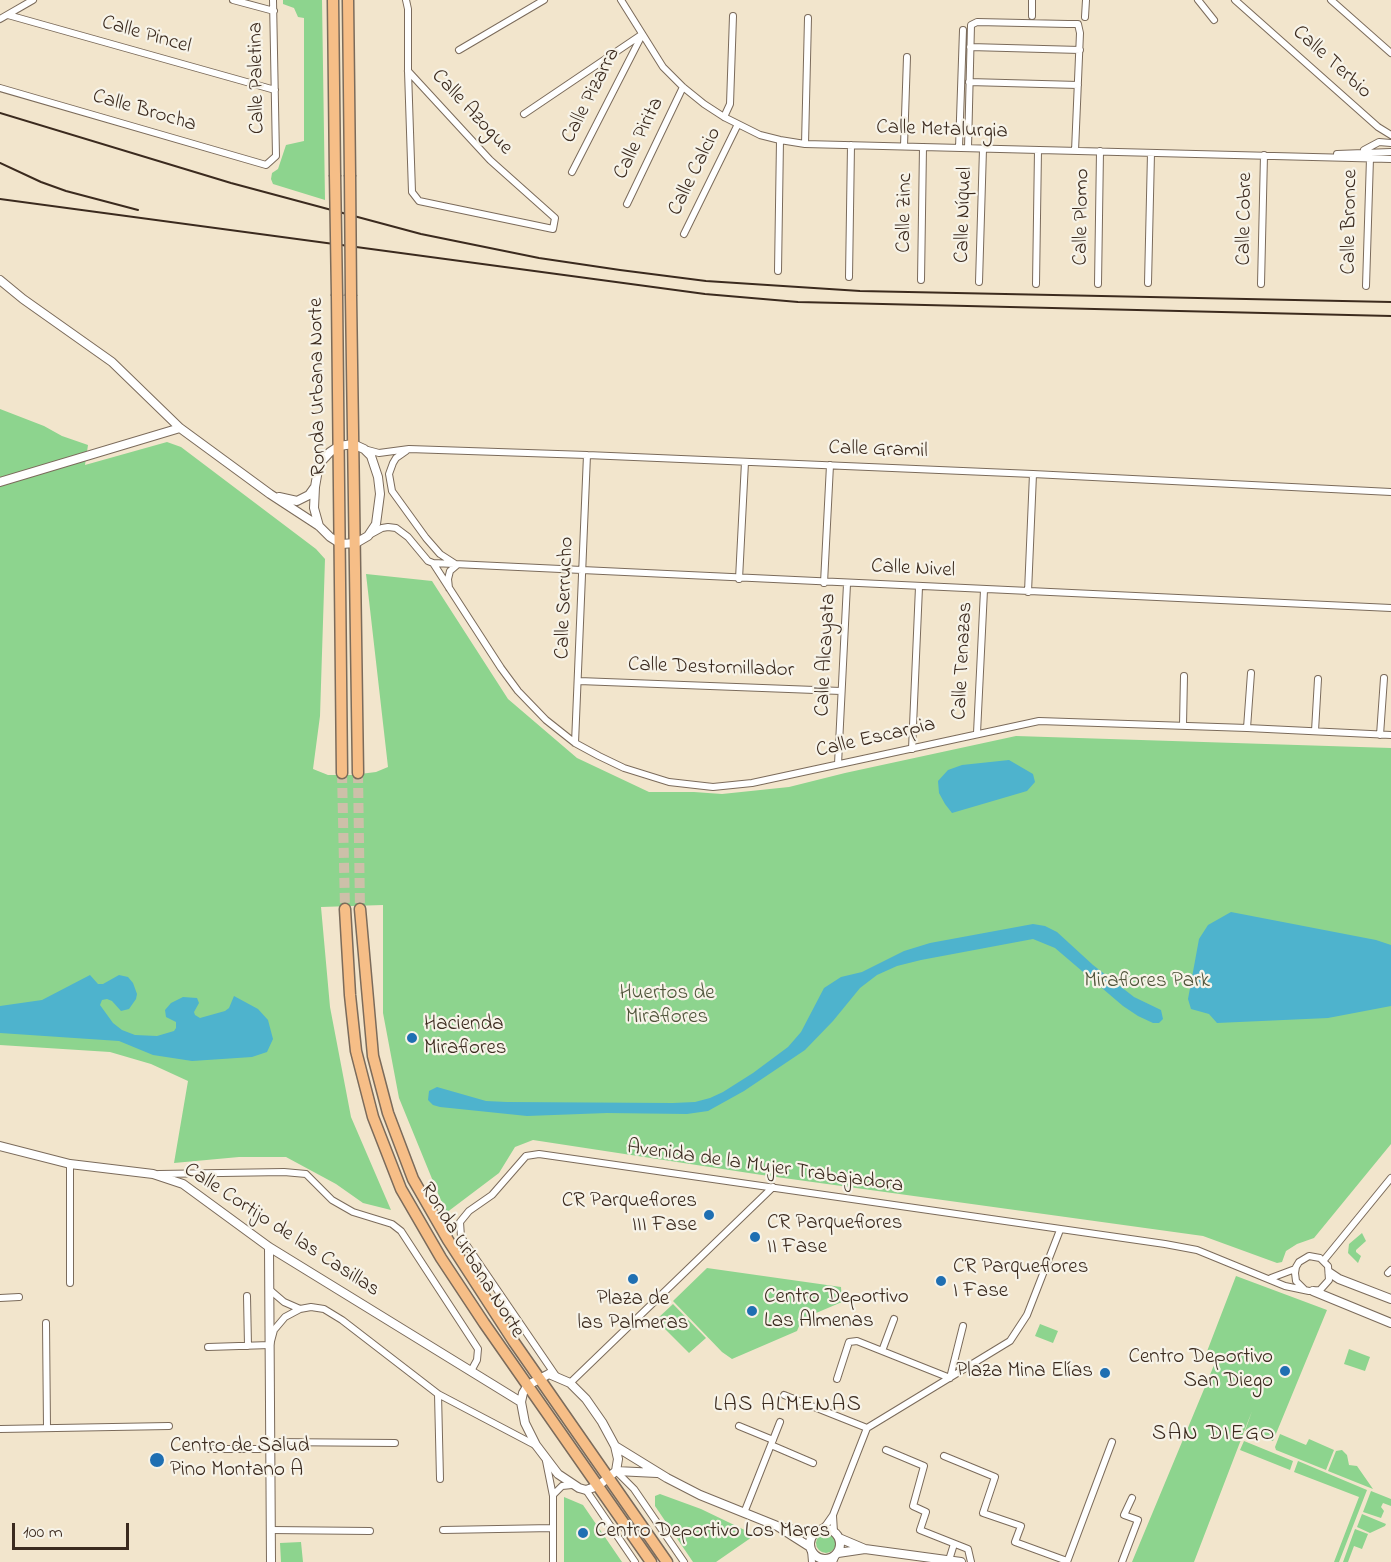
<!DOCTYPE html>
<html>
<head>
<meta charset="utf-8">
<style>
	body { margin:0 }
	#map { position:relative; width:1391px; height:1562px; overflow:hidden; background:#f2e5cc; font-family:"Indie Flower",sans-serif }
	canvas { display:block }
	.scale { position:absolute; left:12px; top:1523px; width:117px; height:27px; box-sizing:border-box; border:3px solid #3b2a1e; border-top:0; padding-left:8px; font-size:18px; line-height:21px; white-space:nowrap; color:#3b2a1e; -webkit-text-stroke:4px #f7f3e8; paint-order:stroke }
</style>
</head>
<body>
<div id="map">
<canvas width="1391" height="1562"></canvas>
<div class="scale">100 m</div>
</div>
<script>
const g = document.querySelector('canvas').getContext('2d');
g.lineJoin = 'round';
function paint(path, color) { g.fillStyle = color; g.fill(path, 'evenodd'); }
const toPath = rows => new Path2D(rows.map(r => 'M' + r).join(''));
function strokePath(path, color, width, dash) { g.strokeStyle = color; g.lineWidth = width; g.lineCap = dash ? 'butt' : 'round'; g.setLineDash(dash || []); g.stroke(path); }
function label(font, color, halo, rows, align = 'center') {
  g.font = font + ' "Indie Flower",sans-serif'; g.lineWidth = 4.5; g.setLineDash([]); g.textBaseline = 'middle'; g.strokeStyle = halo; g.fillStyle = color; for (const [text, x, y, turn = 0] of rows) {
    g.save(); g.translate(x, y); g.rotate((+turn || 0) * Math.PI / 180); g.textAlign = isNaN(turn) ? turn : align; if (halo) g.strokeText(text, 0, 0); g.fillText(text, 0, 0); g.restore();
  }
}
paint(toPath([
	[283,0,322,0,325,200,273,184,271,179,272,173,278,169,286,145,304,141,304,18,298,17,294,8,283,4],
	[0,409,44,426,62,436,88,445,85,465,167,442,181,447,316,549,325,559,320,716,313,769,328,775,352,775,376,772,388,767,366,574,432,581,508,699,577,758,649,792,694,792,722,794,789,787,845,773,1016,736,1391,748,1391,1144,1314,1238,1297,1244,1286,1251,1282,1262,1277,1263,1203,1236,762,1175,533,1140,515,1147,499,1173,446,1213,399,1098,383,1013,383,905,321,907,330,1007,351,1117,391,1210,363,1203,336,1184,286,1157,239,1157,174,1163,188,1081,151,1064,110,1052,0,1045],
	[1362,1233,1366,1241,1356,1250,1356,1252,1361,1256,1358,1263,1348,1253,1349,1244],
	[707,1268,841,1287,842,1302,802,1319,797,1331,732,1359,722,1352,673,1301],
	[1236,1276,1327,1310,1273,1441,1245,1431,1252,1411,1194,1562,1132,1562,1217,1358,1206,1354],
	[673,1304,706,1338,689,1353,656,1320],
	[1040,1324,1058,1331,1053,1343,1035,1336],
	[1349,1349,1370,1357,1365,1371,1344,1364],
	[1280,1434,1306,1445,1309,1439,1334,1450,1326,1470,1276,1450,1275,1447],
	[1244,1441,1293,1461,1290,1470,1240,1450],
	[1342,1450,1347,1455,1349,1465,1357,1466,1373,1489,1328,1471,1336,1451],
	[1298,1461,1367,1490,1339,1562,1334,1562,1359,1497,1294,1472],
	[1371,1491,1391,1499,1391,1506,1383,1503,1381,1507,1384,1511,1381,1518,1363,1512],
	[660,1494,701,1509,755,1535,716,1562,693,1562,655,1506,655,1496],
	[564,1497,583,1505,622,1562,564,1562],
	[1362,1514,1386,1524,1385,1526,1370,1533,1357,1527],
	[1355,1529,1368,1534,1362,1549,1354,1546,1348,1562,1343,1562],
	'816 1543a10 10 0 1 1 20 0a10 10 0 1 1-20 0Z',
	[301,1542,303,1562,281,1562,280,1543]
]), '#8dd48e');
paint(toPath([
	[1009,760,1033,774,1035,782,1027,791,952,813,945,804,939,793,938,781,948,770,962,765],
	[1231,912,1376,940,1391,945,1391,1006,1328,1018,1217,1023,1209,1014,1191,1009,1188,999,1199,939,1208,925],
	[1033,924,1045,926,1057,932,1093,965,1134,997,1161,1010,1163,1019,1159,1023,1153,1023,1138,1016,1123,1006,1055,948,1033,939,921,960,897,966,877,975,860,988,833,1021,805,1050,744,1091,708,1111,687,1114,607,1113,527,1116,440,1107,433,1105,428,1100,429,1091,437,1087,486,1101,507,1102,673,1103,695,1102,710,1098,723,1092,753,1073,788,1047,801,1032,824,988,841,977,862,972,904,951,930,943],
	[90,975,98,984,103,984,119,975,128,977,133,983,137,994,136,999,129,1009,121,1011,112,1001,107,999,102,1000,100,1005,113,1023,122,1030,135,1035,157,1036,174,1031,176,1028,176,1022,166,1017,165,1010,171,1003,183,997,197,998,199,1003,194,1012,195,1015,200,1018,225,1011,229,1008,234,996,258,1009,268,1020,273,1039,267,1052,252,1057,192,1061,153,1055,119,1041,0,1033,0,1006,42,1000]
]), '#4eb3cd');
strokePath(toPath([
	[342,773,345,909],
	[358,773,360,909]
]), '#cdc0a9', 10, [10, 5]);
const minor = toPath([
	[233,0,274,11],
	[406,0,408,9,408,71,412,192,419,201,553,229,555,218,490,160,408,71],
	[621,0,663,67,683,87,704,104,724,117,760,135,780,140,805,144,1391,159],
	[1198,0,1214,20],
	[1235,0,1378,127,1391,135],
	[1331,0,1391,53],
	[8,15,275,90],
	[1032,16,1032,0],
	[1085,17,1086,0],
	[0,19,33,0],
	[970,47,1080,50],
	[459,50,544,0],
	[969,82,1078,85],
	[0,88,266,165,276,156,273,0],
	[524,114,641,35],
	[724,117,730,104,733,16],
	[805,144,808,18],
	[904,146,907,57],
	[959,148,963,30],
	[968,148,971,25,977,22,1068,24,1078,24,1080,33,1075,151],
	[1364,150,1379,142,1391,143],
	[1337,154,1391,152],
	[572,172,642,35],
	[627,204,683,87],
	[684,234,738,124],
	[778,271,780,140],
	[849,277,851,145],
	[921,280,923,147],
	[979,282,983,149],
	[1148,283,1151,153],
	[1036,284,1038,150],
	[1098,284,1100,151],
	[1261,284,1264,155],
	[1366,286,1370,158],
	[364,449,379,453,409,449,587,455,1033,474,1391,492],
	[406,451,396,458,393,463,389,474,392,491,426,538,440,554,457,565,450,571,448,579,449,588],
	[371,534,382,528,388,527,396,528,408,537,428,561,433,563,501,668,518,691,546,720,575,743,599,756,624,768,669,782,713,787,752,783,1039,721,1247,728,1391,735],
	[433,563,1391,608],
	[739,579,745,462],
	[824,583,830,465],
	[1028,592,1033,474],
	[579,681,841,691],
	[1183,725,1184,676],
	[1247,728,1251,673],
	[1315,731,1318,679],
	[977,733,984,590],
	[1380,735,1384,678],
	[575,743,587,455],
	[912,749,919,587],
	[838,764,847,584],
	[70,1164,70,1283],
	[159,1174,284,1172,306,1174,332,1200,353,1212,392,1224,401,1231,478,1349,477,1360,471,1371],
	[1324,1260,1391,1178],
	[1388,1273,1391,1270],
	[1271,1278,1295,1269],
	[270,1290,284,1302,300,1309],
	[247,1296,248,1346],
	[0,1298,19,1297],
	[46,1323,47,1428],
	[208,1347,270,1345,274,1330,285,1317,300,1309,311,1307,324,1309,342,1320,438,1394,535,1445],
	[882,1351,894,1319],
	[556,1376,461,1237,460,1222,469,1211,492,1195,526,1156,539,1154,1165,1244,1197,1250,1285,1286,1309,1291,1320,1290,1329,1280,1328,1266,1320,1258,1309,1256,1299,1262,1296,1267,1295,1273,1296,1281,1305,1290],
	[837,1379,849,1342,857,1341,950,1378,963,1326],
	[570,1383,773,1187],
	[438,1394,440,1479],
	[784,1395,867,1428],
	[739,1426,773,1440],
	[0,1429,169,1426],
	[270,1442,395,1443],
	[771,1445,813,1463],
	[209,1449,270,1449],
	[886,1450,924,1466,913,1506,926,1512,920,1530,968,1549,971,1562],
	[944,1456,995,1477,983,1513,1021,1526,1015,1542,1067,1561],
	[546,1461,553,1496,553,1562],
	[616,1471,634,1489,684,1562],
	[586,1490,635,1562],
	[553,1495,562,1486,572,1485],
	[744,1513,780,1422],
	[833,1516,834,1532],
	[271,1530,370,1531],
	[443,1530,553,1528],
	[820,1530,826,1525,833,1515,867,1428,1010,1341,1027,1315,1060,1230],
	[811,1550,812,1562],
	[949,1560,954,1544],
	[833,1562,836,1555],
	[1067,1562,1112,1442],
	[1122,1562,1138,1520,1124,1515,1132,1498]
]);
const tertiary = toPath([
	[0,280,23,299,112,362,180,428,270,494,319,526,330,537,341,544,356,543,368,536,376,524,380,494,378,477,371,456,364,449,353,444,339,446,330,452,319,464,315,487,314,508,319,526],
	[0,482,180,428],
	[279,497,297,501,309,495,314,488],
	[0,1146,70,1164,153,1174,183,1184,269,1247,521,1402],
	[269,1247,271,1562],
	[1330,1273,1339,1279,1391,1299],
	[1313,1291,1391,1323],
	[549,1374,570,1383,586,1399,602,1422,615,1446,618,1459,616,1471,598,1486,586,1490,579,1488,558,1474,536,1445,525,1423,521,1402,523,1393,528,1385,549,1374],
	[615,1446,667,1478,700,1495,777,1526,810,1547],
	[616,1471,657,1473],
	[786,1528,803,1532,816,1532],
	'810 1544a15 15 0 1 1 30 0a15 15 0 1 1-30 0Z',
	[839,1538,865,1549],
	[838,1553,865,1549,961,1562]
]);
const primary = toPath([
	[333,0,335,175],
	[348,0,350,175],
	[337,296,342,773],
	[351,296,358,773],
	[345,909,350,995,356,1051,373,1117,401,1189,441,1258,484,1323,651,1562],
	[360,909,373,1056,388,1113,413,1179,448,1240,514,1342,667,1562]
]);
strokePath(minor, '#7b6b5b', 8);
strokePath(tertiary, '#7b6b5b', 10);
strokePath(primary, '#7b6b5b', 13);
strokePath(minor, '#fff', 6);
strokePath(tertiary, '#fff', 8);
strokePath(primary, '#f6be87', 10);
strokePath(toPath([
	[0,113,231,183,421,234,539,258,620,270,706,281,860,291,1391,302],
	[0,163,41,182,66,191,138,210],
	[0,199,705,294,798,302,1391,316]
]), '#3b2a1e', 2);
const primaryBridge = toPath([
	[335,175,337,296],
	[350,175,351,296]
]);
strokePath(primaryBridge, '#7b6b5b', 13, []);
strokePath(primaryBridge, '#f6be87', 10);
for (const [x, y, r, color] of [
	[412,1038,6,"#1f6fb2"],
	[709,1215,6,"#1f6fb2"],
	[755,1237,6,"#1f6fb2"],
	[633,1279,6,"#1f6fb2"],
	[941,1281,6,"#1f6fb2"],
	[752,1311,6,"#1f6fb2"],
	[1285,1371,6,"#1f6fb2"],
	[1105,1373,6,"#1f6fb2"],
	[157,1460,8,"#1f6fb2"],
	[583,1533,6,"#1f6fb2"]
]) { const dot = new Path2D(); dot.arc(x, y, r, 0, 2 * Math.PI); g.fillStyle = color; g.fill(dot); strokePath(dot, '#f7f3e8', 2); }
label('21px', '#3b2a1e', '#f7f3e8', [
	["Calle Pincel",146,36,16],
	["Calle Terbio",1331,63,42],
	["Calle Paletina",258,78,-91],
	["Calle Pizarra",592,96,-63],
	["Calle Brocha",144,112,16],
	["Calle Azogue",471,113,47],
	["Calle Metalurgia",942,131,2],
	["Calle Pirita",640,139,-64],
	["Calle Calcio",696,172,-64],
	["Calle Zinc",906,213,-89],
	["Calle Níquel",965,215,-88],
	["Calle Plomo",1083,217,-89],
	["Calle Cobre",1246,219,-89],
	["Calle Bronce",1351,222,-89],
	["Ronda Urbana Norte",319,387,-91],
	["Calle Gramil",878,451,2],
	["Calle Nivel",913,570,3],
	["Calle Serrucho",566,598,-88],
	["Calle Alcayata",827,655,-87],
	["Calle Tenazas",964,661,-87],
	["Calle Destornillador",711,669,2],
	["Calle Escarpia",876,739,-13],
	["Avenida de la Mujer Trabajadora",765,1168,8],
	["Calle Cortijo de las Casillas",281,1231,33],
	["Ronda Urbana Norte",471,1261,58]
]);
label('21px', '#50543a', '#f7f3e8', [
	["Miraflores Park",1147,983],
	["Huertos de",667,995],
	["Miraflores",667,1019]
]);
label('21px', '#3b2a1e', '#f7f3e8', [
	["Hacienda",424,1026],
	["Miraflores",424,1050],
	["CR Parqueflores",697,1203,"right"],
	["III Fase",697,1227,"right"],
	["CR Parqueflores",767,1225],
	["II Fase",767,1249],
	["CR Parqueflores",953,1269],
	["I Fase",953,1293],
	["Centro Deportivo",764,1299],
	["Las Almenas",764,1323],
	["Plaza de",633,1301,"center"],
	["las Palmeras",633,1325,"center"],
	["Centro Deportivo",1273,1359,"right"],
	["San Diego",1273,1383,"right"],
	["Plaza Mina Elías",1093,1373,"right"],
	["Centro de Salud",170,1448],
	["Pino Montano A",170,1472],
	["Centro Deportivo Los Mares",595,1533]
], 'left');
g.letterSpacing = '1.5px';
label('22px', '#3b2a1e', '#f7f3e8', [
	["LAS ALMENAS",788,1406],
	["SAN DIEGO",1214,1435]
]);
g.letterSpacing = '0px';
</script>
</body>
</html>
